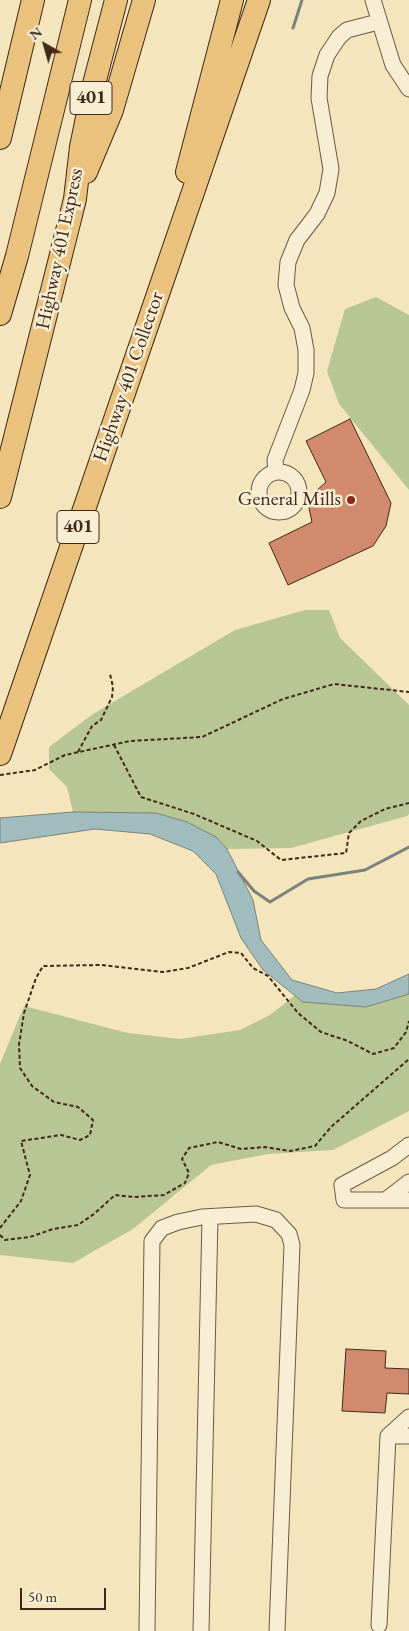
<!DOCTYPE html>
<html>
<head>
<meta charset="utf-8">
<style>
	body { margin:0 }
	#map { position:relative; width:409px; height:1631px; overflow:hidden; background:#f4e5bd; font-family:"EB Garamond",serif }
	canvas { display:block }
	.north { position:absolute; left:20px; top:20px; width:50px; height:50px; -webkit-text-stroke:4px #f8eed4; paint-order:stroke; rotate:322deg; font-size:14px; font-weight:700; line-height:20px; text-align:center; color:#41291a }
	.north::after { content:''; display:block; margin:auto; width:18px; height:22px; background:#41291a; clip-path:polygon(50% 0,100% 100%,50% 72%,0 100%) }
	.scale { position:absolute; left:20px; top:1588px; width:86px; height:22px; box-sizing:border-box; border:2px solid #41291a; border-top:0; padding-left:6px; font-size:15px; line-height:18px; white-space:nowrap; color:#41291a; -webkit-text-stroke:4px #f8eed4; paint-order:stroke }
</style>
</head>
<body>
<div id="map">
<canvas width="409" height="1631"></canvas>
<div class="north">N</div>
<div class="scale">50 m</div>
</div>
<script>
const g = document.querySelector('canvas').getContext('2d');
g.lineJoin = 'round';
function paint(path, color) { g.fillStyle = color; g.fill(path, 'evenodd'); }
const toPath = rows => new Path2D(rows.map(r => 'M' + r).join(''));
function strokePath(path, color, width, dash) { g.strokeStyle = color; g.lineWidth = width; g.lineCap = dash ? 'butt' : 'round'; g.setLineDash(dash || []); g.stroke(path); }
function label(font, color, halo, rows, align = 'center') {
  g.font = font + ' "EB Garamond",serif'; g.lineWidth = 5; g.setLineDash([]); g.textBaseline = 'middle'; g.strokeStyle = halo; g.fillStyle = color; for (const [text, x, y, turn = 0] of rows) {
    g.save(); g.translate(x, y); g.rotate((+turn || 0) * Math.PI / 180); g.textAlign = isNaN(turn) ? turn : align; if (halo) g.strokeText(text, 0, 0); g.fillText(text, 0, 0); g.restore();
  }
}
paint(toPath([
	[376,297,409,315,409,490,339,404,327,371,345,309],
	[305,610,329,610,340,638,409,705,409,814,407,816,291,848,227,849,216,837,156,813,73,812,67,787,49,769,49,747,93,714,235,630],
	[303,989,366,1007,409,994,409,1111,333,1150,268,1154,211,1165,133,1229,73,1263,0,1255,0,1064,24,1006,128,1033,180,1039,240,1030,270,1015]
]), '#b8c594');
const water = toPath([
	[73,812,156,813,187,822,216,837,227,849,253,900,261,940,292,980,337,993,376,989,409,974,409,994,366,1007,303,1002,263,970,241,938,216,874,193,851,150,834,95,829,0,843,0,818,73,812]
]);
paint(water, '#a1bcbc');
strokePath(water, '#7b817b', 1);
strokePath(toPath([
	[293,28,302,0],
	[238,872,254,891,270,902,308,879,365,870,409,847]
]), '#7b817b', 3);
const building = toPath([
	[350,419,391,503,386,526,373,546,288,585,269,543,312,522,309,508,313,498,316,491,326,482,306,441,350,419],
	[346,1349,386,1351,385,1368,409,1369,409,1394,387,1393,385,1413,342,1411,346,1349]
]);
paint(building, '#d18a6d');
strokePath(building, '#41291a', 1);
const minor = toPath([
	[373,0,393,65,409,89],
	'259 492a20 20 0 1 1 40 0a20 20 0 1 1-40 0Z',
	[276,472,275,460,302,390,306,373,306,350,302,328,292,308,286,285,288,262,297,240,317,214,327,193,331,169,319,98,320,76,327,55,339,37,347,30,378,22],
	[409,1145,392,1158,342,1185,344,1200,409,1200],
	[387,1199,409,1182],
	[388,1436,409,1436],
	[379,1625,388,1436,409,1417],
	[147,1631,152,1241,162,1228,178,1222,202,1217,256,1214,276,1220,289,1234,292,1245,277,1631],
	[201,1631,210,1217]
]);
const highway = toPath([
	[0,138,33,0],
	[86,172,112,110,144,0],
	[187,172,232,0],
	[0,314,17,256,80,0],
	[0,497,75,199,81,147,94,84,116,0],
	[0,754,259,0]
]);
strokePath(minor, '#6e5843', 17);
strokePath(highway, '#41291a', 24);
strokePath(toPath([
	[114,745,141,797,194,814,257,841,281,860,346,853,349,833,361,821,385,809,409,803],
	[78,752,92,726,101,720,112,697,113,687,110,674],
	[0,775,35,770,65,755,130,741,202,737,283,699,334,684,409,692],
	[0,1228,21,1201,30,1175,21,1141,61,1135,80,1140,90,1135,93,1120,78,1107,54,1102,32,1086,20,1068,19,1044,24,1013,36,978,43,966,101,965,163,972,188,968,229,952,241,953,253,968,268,976,298,1013,321,1032,348,1041,373,1054,394,1048,406,1032,409,1021],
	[0,1235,5,1240,30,1237,53,1229,78,1225,94,1214,115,1195,134,1197,164,1195,185,1183,189,1173,182,1159,189,1148,218,1142,241,1149,265,1147,290,1151,315,1146,331,1127,409,1059]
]), '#41291a', 2, [4, 2.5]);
strokePath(minor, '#f8eed4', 15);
strokePath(highway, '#eac27e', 22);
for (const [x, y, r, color] of [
	[351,500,5,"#8f2418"]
]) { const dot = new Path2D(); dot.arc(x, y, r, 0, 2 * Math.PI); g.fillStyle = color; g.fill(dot); strokePath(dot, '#f8eed4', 2); }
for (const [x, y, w] of [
	[91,98,42],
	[78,527,42]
]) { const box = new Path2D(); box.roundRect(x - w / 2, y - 16.5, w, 33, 4); g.fillStyle = '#f8eed4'; g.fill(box); strokePath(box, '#41291a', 1); }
label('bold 19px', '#41291a', null, [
	["401",91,98],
	["401",78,527]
]);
label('20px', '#41291a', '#f8eed4', [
	["Highway 401 Express",60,249,-78],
	["Highway 401 Collector",129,377,-71]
]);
label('20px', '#41291a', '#f8eed4', [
	["General Mills",341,500]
], 'right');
</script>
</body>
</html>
